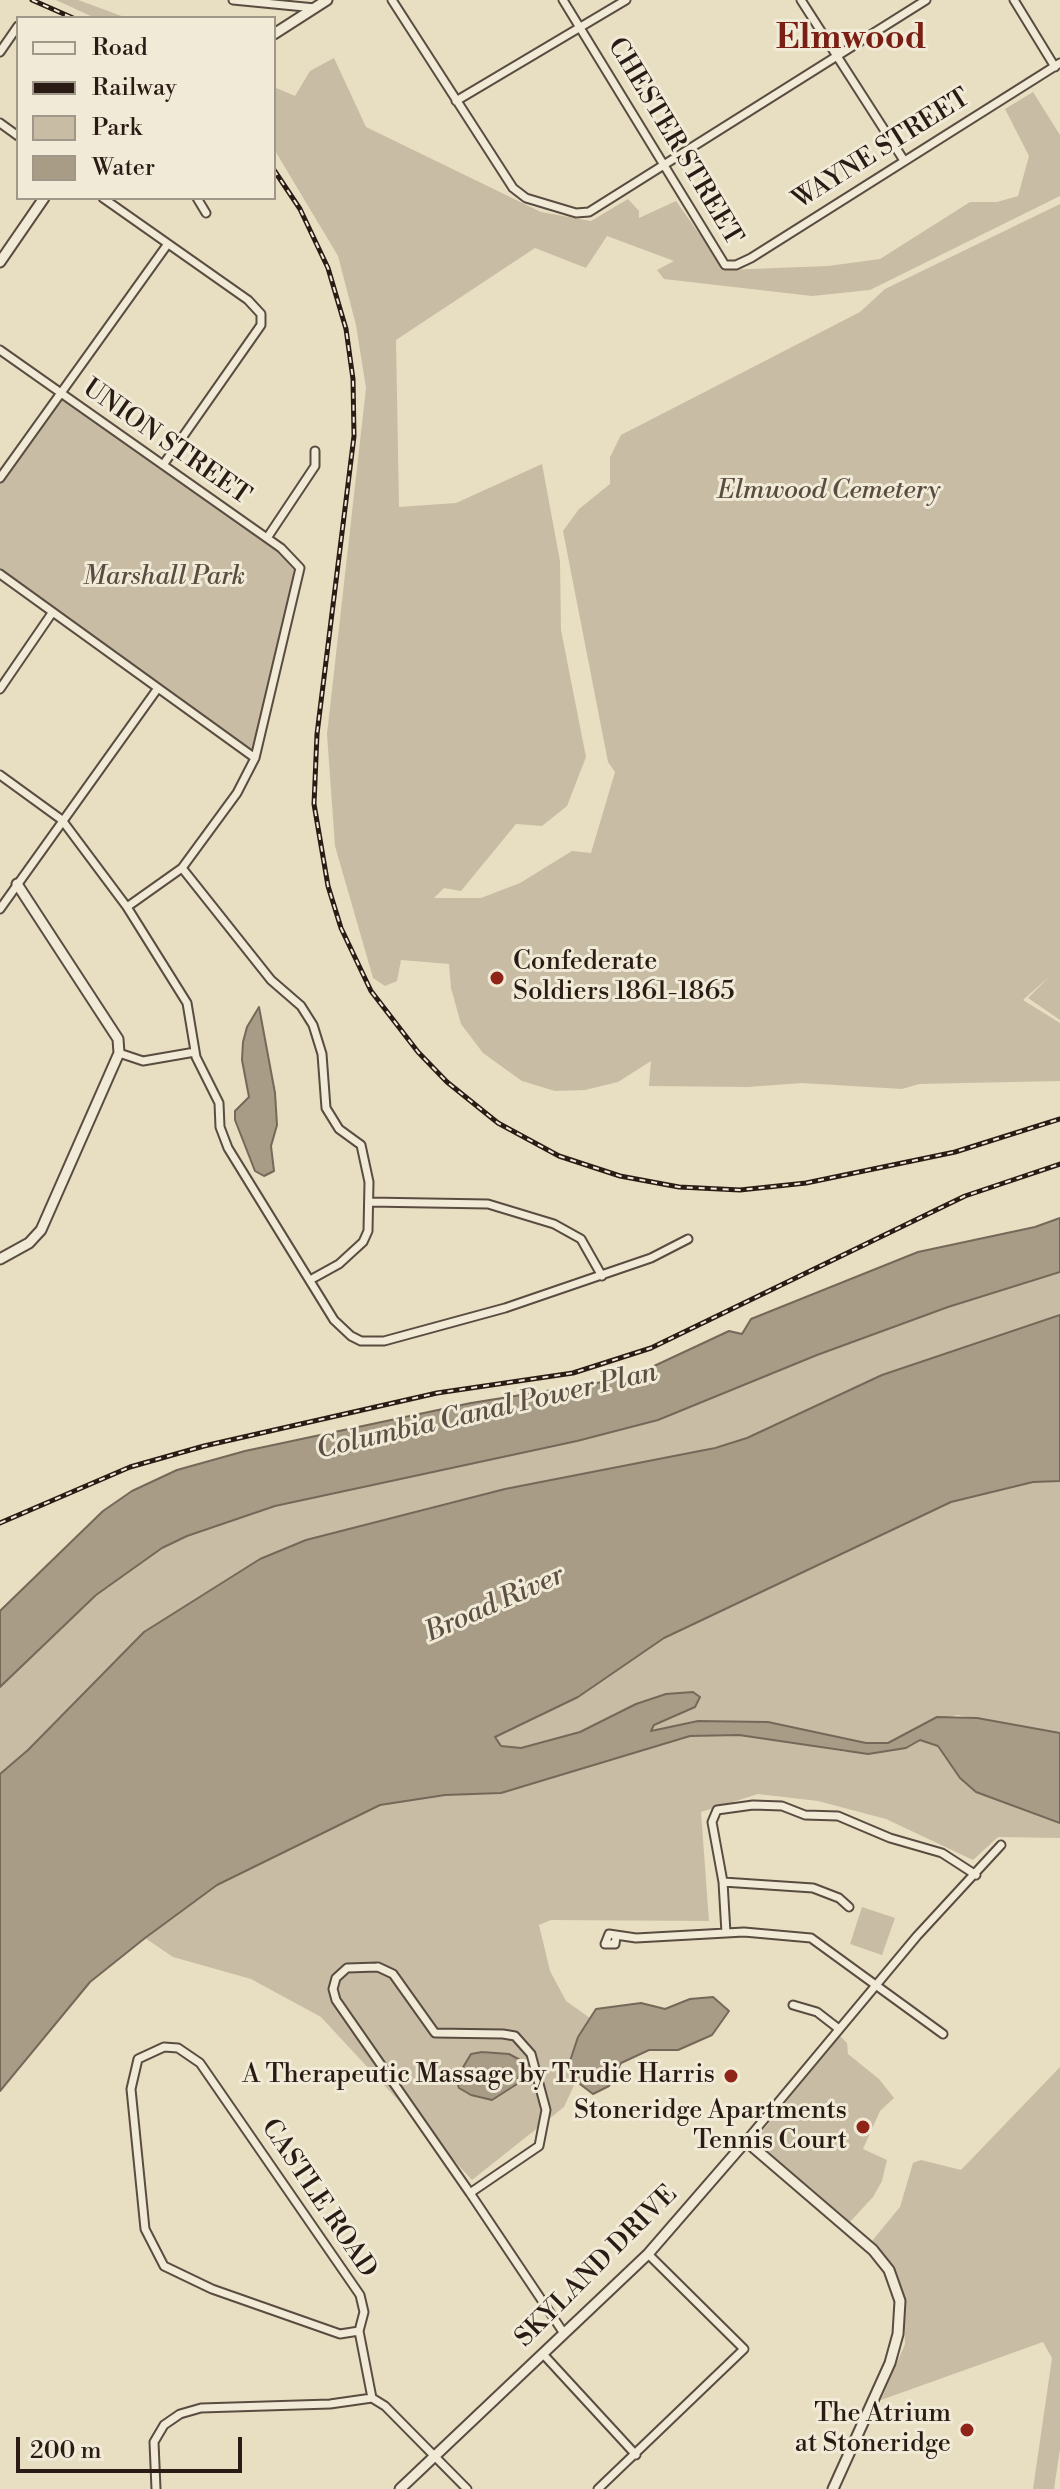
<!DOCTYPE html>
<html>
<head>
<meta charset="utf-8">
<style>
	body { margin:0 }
	#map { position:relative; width:1060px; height:2489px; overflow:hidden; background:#e8dec1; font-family:"Libre Bodoni",serif }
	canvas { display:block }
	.legend { position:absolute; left:16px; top:16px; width:260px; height:184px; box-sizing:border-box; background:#f0ead7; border:2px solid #a19789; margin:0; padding:10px 14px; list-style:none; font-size:24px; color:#2b1b15 }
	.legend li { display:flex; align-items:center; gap:16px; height:40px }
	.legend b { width:40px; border:2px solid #a19789 }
	.scale { position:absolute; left:16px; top:2437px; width:226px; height:36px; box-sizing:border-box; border:4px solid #2b1b15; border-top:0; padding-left:10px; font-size:24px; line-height:28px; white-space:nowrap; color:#2b1b15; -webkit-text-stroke:6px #f0ead7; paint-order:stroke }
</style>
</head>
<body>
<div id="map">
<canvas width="1060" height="2489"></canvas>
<ul class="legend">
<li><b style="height:10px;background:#f0ead7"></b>Road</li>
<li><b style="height:10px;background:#2b1b15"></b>Railway</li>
<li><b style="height:22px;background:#c8bda4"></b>Park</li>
<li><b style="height:22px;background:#a89c87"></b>Water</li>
</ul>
<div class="scale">200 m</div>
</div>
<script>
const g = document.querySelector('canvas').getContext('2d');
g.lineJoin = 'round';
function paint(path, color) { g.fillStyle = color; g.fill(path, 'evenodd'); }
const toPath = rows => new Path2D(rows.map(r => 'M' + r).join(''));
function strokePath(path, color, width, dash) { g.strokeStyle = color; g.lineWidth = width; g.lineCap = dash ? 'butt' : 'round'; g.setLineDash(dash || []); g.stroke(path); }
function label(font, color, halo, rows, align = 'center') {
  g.font = font + ' "Libre Bodoni",serif'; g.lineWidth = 6; g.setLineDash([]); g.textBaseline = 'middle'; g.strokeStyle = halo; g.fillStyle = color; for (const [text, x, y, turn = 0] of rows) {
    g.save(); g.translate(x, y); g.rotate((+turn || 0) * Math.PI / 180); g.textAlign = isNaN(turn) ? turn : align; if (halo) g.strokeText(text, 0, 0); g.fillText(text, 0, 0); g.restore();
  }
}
paint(toPath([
	[56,0,78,0,127,18,95,18],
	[334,58,366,127,541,212,591,221,628,199,639,211,639,218,676,201,725,270,828,266,880,259,970,202,997,202,1018,196,1029,156,1005,109,1033,92,1060,135,1060,196,870,290,812,296,664,279,657,270,674,261,607,236,586,268,535,248,396,340,399,507,456,503,542,464,560,561,561,630,586,757,567,806,542,826,516,824,461,891,444,888,434,898,481,898,520,883,572,851,591,853,615,772,608,762,563,531,579,509,610,484,610,457,621,435,860,312,885,289,1060,204,1060,1020,1028,998,1050,976,1023,1000,1060,1023,1060,1081,919,1084,902,1089,802,1083,748,1087,649,1086,651,1061,618,1082,585,1090,555,1091,522,1081,483,1053,461,1024,451,988,449,964,401,960,397,981,385,986,373,978,335,846,327,734,366,388,356,325,338,256,274,149,274,87,295,96,310,71],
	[60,393,267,538,300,568,255,758,0,574,0,478],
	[1060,1272,1060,1315,882,1375,747,1438,680,1456,450,1502,306,1540,260,1559,144,1632,28,1750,0,1774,0,1687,96,1595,162,1548,187,1536,275,1506,577,1441,658,1420,817,1355,948,1307],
	[1060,1481,1060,1733,957,1715,918,1726,904,1738,888,1743,866,1743,768,1722,698,1721,651,1731,654,1725,695,1707,693,1692,666,1694,636,1704,580,1732,521,1748,501,1746,495,1736,539,1717,664,1638,951,1502,1033,1482],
	[739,1735,846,1752,906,1748,920,1740,930,1742,938,1746,960,1778,1060,1823,1060,1838,998,1837,973,1860,886,1819,818,1801,758,1794,701,1812,709,1921,551,1920,539,1925,550,1971,566,2001,590,2018,578,2037,570,2061,576,2081,564,2107,472,2180,321,2017,251,1979,173,1957,145,1938,217,1885,380,1805,445,1795,501,1793,690,1736],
	[862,1907,895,1918,882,1955,850,1944],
	[840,2036,847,2043,848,2054,879,2079,894,2098,880,2111,863,2149,887,2160,882,2181,873,2197,850,2222,755,2140],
	[1060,2067,1060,2449,1054,2489,1033,2489,1052,2358,1043,2342,881,2400,905,2344,903,2292,893,2267,872,2241,900,2207,913,2163,921,2160,961,2170]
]), '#c8bda4');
const water = toPath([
	[259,1007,275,1093,277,1125,271,1146,274,1171,264,1176,255,1171,235,1120,235,1111,249,1097,242,1060,243,1042,247,1027,259,1007],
	[1060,1218,1060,1272,948,1307,817,1355,658,1420,577,1441,275,1506,187,1536,162,1548,96,1595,0,1687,0,1611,103,1511,132,1491,177,1470,245,1451,471,1403,615,1380,652,1367,729,1331,742,1334,751,1319,918,1252,1035,1227,1060,1218],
	[1060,1315,1060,1481,1033,1482,951,1502,664,1638,578,1697,495,1737,501,1746,521,1748,580,1732,636,1704,666,1694,693,1692,700,1697,695,1707,654,1725,651,1731,698,1721,768,1722,866,1743,888,1743,937,1717,977,1718,1060,1733,1060,1823,976,1792,960,1778,938,1746,920,1740,906,1748,868,1754,739,1735,690,1736,501,1793,445,1795,380,1805,217,1885,145,1938,90,1982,0,2091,0,1774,28,1750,144,1632,260,1559,306,1540,505,1489,715,1448,747,1438,882,1375,1060,1315],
	[713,1997,729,2011,712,2035,678,2050,649,2050,621,2063,609,2086,593,2094,576,2081,570,2061,578,2037,596,2009,641,2003,665,2009,690,1999,713,1997],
	[482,2052,509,2054,522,2061,517,2084,492,2100,471,2095,459,2088,456,2079,471,2054,482,2052]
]);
paint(water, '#a89c87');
strokePath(water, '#766859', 2);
const minor = toPath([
	[233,0,315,8],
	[392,0,513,188,526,198,576,213,589,212,926,0],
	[563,0,725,265,736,265,751,258,1060,63],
	[801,0,903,159],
	[1014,0,1055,67],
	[0,52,18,26],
	[456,101,626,0],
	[0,123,18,136],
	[103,198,248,300,261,314,261,325,163,465],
	[197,198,206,213],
	[0,350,281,548,300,568,255,758,237,793,182,868,127,907],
	[0,478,167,245],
	[267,538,315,466,315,451],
	[0,574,255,758],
	[0,689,52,613],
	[0,775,62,820,127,907,187,1003,196,1057,219,1103,220,1127,228,1148,334,1320,351,1336,361,1341,384,1341,505,1308,651,1258,688,1239],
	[182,868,271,980,301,1006,313,1025,322,1054,326,1108,339,1129,361,1145,369,1182,368,1231,363,1242,339,1264,310,1280],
	[0,909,158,688],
	[119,1053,143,1061,195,1052],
	[369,1202,488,1204,554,1224,581,1239,602,1276],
	[723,1882,726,1933],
	[849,1907,839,1898,813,1888,723,1882,712,1822,717,1810,753,1805,782,1806,805,1815,838,1816,890,1838,942,1853,976,1875],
	[616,1937,615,1944,605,1944,609,1934,636,1938,744,1932,811,1938,943,2034],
	[378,1967,393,1974,435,2033,503,2034,515,2036,531,2054,546,2110,539,2146,470,2193,336,2000,333,1989,336,1978,347,1968,378,1967],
	[793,2005,817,2012,839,2029],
	[746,2141,917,1936,1001,1845],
	[470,2193,563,2332],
	[359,2331,340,2334,212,2289,164,2266,145,2229,131,2089,138,2059,164,2047,178,2048,200,2063,360,2295,364,2312,359,2331,372,2398,385,2406,467,2489],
	[543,2354,636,2455],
	[156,2489,154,2442,164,2425,180,2414,201,2408,330,2404,372,2398],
	[598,2489,744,2349,648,2254]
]);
const tertiary = toPath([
	[274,34,327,0],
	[0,262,44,198],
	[0,1259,29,1243,41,1230,119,1053,118,1039,17,884],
	[400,2489,648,2254,746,2141,873,2250,889,2270,900,2301,898,2334,890,2363,833,2489]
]);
strokePath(minor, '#5a4c40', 11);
strokePath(tertiary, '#5a4c40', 13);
strokePath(minor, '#f0ead7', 7);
strokePath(tertiary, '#f0ead7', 9);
const rail = toPath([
	[32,0,73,18],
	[274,170,300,209,328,268,346,329,353,379,354,436,317,734,314,804,328,886,341,928,371,991,418,1052,447,1082,498,1123,559,1156,620,1176,679,1187,740,1190,806,1183,955,1152,1060,1119],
	[0,1523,130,1467,204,1446,437,1393,573,1373,651,1348,965,1196,1060,1164]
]);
strokePath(rail, '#2b1b15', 5);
strokePath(rail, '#f0ead7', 2, [6]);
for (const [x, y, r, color] of [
	[497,978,8,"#8f2418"],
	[731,2076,8,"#8f2418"],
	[863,2127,8,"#8f2418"],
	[967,2430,8,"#8f2418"]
]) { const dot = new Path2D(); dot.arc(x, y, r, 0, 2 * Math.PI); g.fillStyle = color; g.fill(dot); strokePath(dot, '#f0ead7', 3); }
label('26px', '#2b1b15', '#f0ead7', [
	["CHESTER STREET",674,142,59],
	["WAYNE STREET",882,150,-32],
	["UNION STREET",166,443,35],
	["CASTLE ROAD",318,2199,56],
	["SKYLAND DRIVE",597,2267,-45]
]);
label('italic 26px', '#5a4c40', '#f0ead7', [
	["Elmwood Cemetery",829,492],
	["Marshall Park",164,578]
]);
label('26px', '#2b1b15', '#f0ead7', [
	["Confederate",513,963,"left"],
	["Soldiers 1861-1865",513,993,"left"],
	["A Therapeutic Massage by Trudie Harris",715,2076],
	["Stoneridge Apartments",847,2112],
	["Tennis Court",847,2142],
	["The Atrium",951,2415],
	["at Stoneridge",951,2445]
], 'right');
label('italic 28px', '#5d4f43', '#f0ead7', [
	["Columbia Canal Power Plan",487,1412,-13],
	["Broad River",495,1605,-24]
]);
label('bold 34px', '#7a1f14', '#f0ead7', [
	["Elmwood",851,40]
]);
</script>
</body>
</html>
